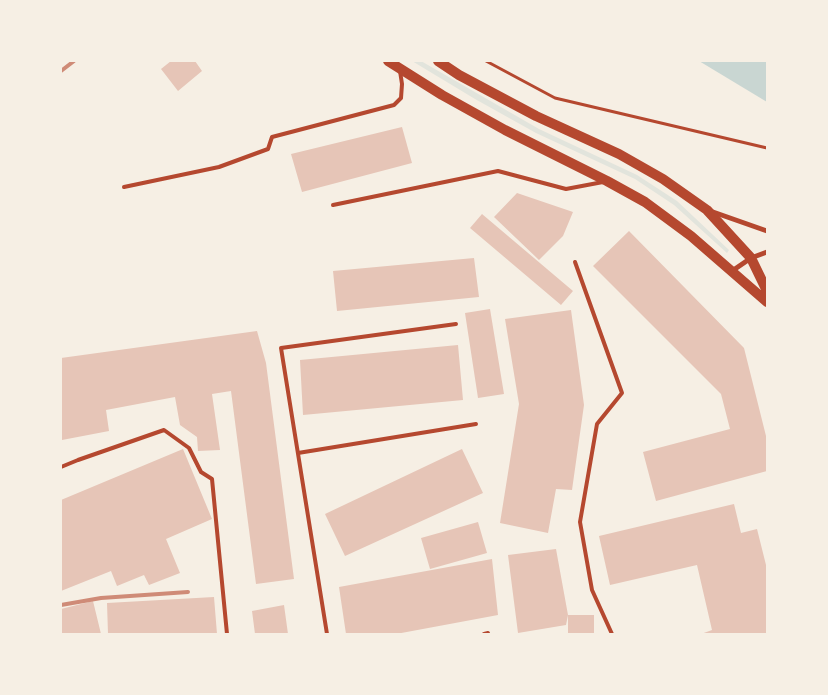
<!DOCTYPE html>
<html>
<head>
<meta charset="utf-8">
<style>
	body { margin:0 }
	#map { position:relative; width:828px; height:695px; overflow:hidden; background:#f6efe4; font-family:Roboto,sans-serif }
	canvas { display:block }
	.frame { position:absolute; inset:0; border:62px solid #f6efe4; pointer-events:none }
</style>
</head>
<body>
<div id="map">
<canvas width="828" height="695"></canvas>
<div class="frame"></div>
</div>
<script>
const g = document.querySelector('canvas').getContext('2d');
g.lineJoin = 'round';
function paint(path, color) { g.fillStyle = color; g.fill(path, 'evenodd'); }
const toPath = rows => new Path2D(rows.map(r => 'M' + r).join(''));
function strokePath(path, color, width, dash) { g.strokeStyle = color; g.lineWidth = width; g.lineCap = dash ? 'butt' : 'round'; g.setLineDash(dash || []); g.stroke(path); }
paint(toPath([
	[412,61,421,61,539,129,637,175,677,201,729,250,727,253,674,205,635,179,536,133,475,99]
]), '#e2e4dc');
paint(toPath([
	[699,61,767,61,767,102]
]), '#c9d6d2');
paint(toPath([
	[171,61,195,61,202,71,178,91,161,69],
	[402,127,412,163,302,192,291,154],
	[517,193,573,212,563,236,539,260,494,217],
	[482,214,573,291,561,305,470,228],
	[629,231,744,348,767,440,767,471,656,501,643,452,730,429,721,394,593,266],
	[474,258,479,297,337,311,333,271],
	[490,309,504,394,478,398,465,313],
	[571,310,584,405,572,490,556,489,548,533,500,523,519,404,505,319],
	[257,331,266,363,294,579,256,584,231,391,212,394,220,450,198,451,197,437,180,425,175,397,106,410,109,431,62,440,61,358],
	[458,345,463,400,303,415,300,360],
	[183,449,212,519,166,539,180,573,149,585,144,575,117,586,111,571,61,591,61,500],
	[462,449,483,493,345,556,325,514],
	[734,504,741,533,757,529,767,569,767,634,701,634,712,630,697,565,610,585,599,536],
	[478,522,487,553,430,569,421,538],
	[556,549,568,615,566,625,518,633,508,555],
	[492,559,498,615,396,634,346,634,339,587],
	[214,597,217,634,108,634,107,603],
	[93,601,101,634,61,634,61,609],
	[284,605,288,634,255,634,252,611],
	[568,615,594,615,594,634,568,634]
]), '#e6c5b7');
strokePath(toPath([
	[486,61,555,98,767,148]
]), '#b5482f', 3);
strokePath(toPath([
	[124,187,219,167,268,149,272,137,394,105,401,98,402,84,400,71],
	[333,205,498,171,566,189,603,182],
	[575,262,622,393,597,424,580,522,592,590,612,634],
	[298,453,476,424],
	[61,467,78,460,164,430,189,448,201,472,212,479,227,634],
	[327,634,281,348,456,324],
	[484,634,488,633]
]), '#b5482f', 4);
strokePath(toPath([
	[713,212,767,231],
	[732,271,751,258,767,252]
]), '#b5482f', 5);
strokePath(toPath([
	[388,61,442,95,505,130,607,181,645,202,691,236,767,302],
	[438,61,459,75,536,116,619,154,663,179,707,210,751,258,767,291]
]), '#b5482f', 10);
strokePath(toPath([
	[61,71,74,61],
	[61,605,101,598,188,592]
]), '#cf8b77', 4);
</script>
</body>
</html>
